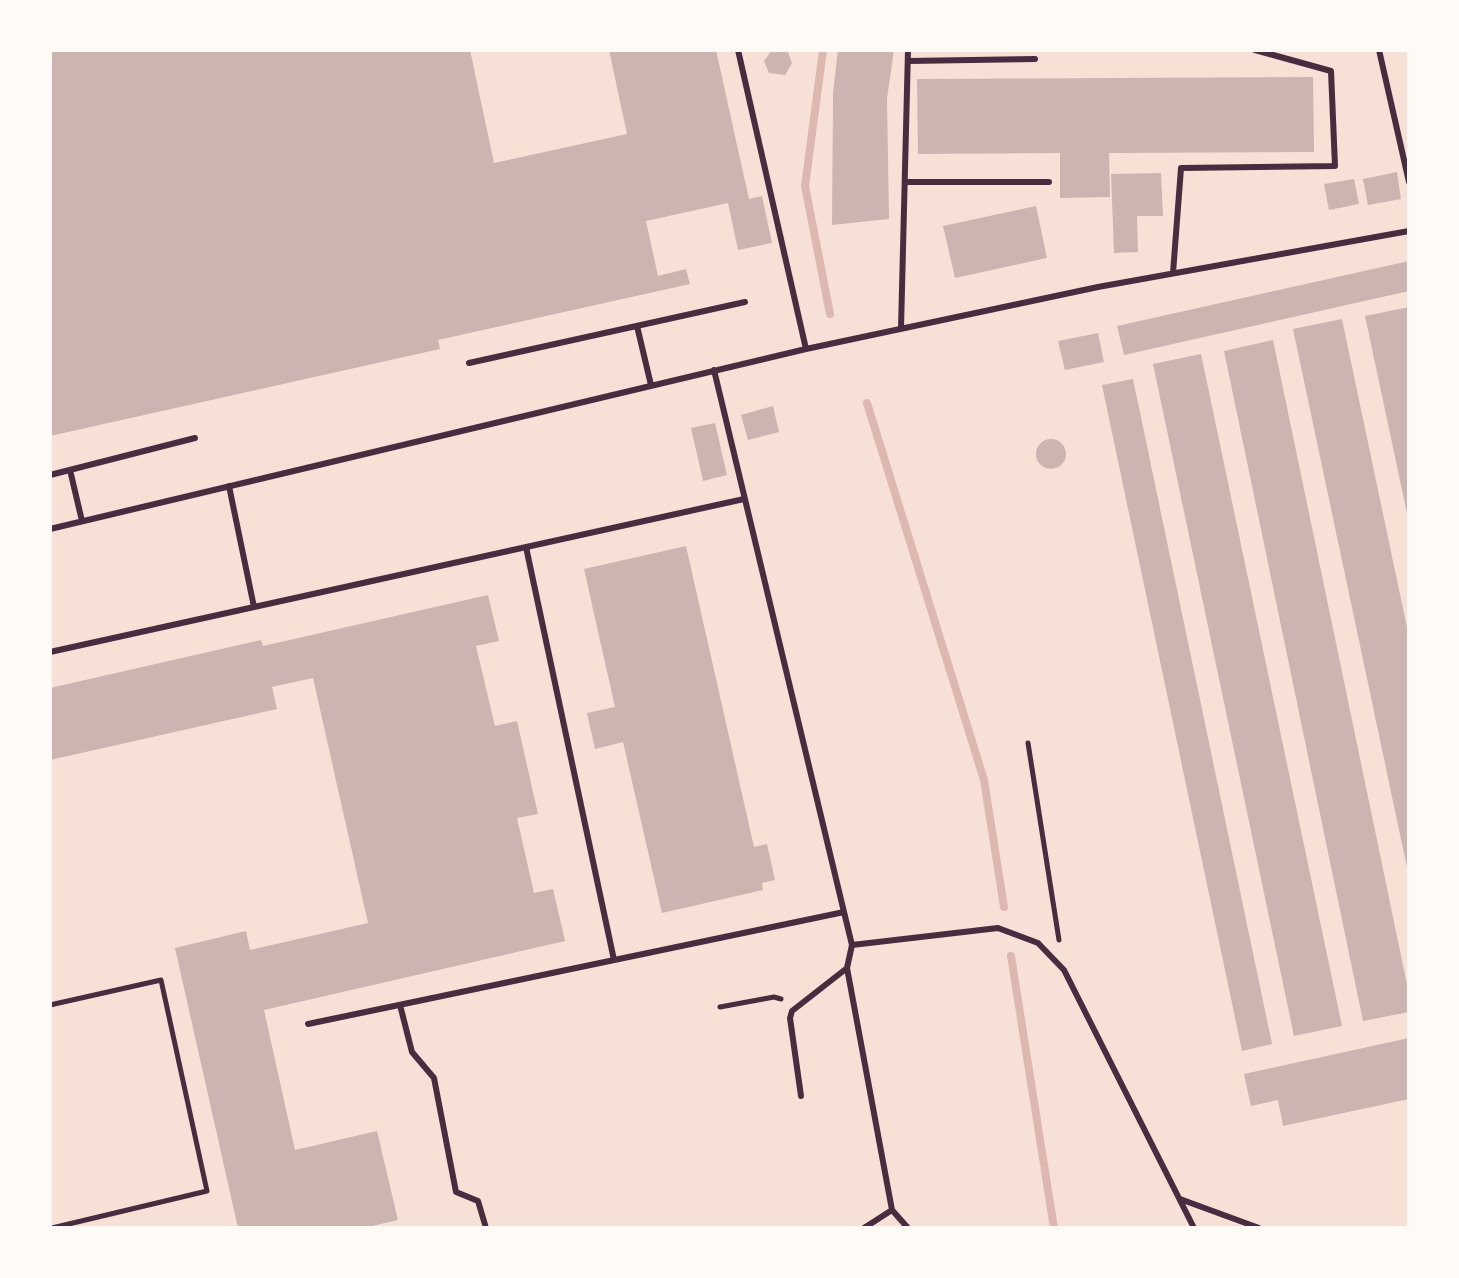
<!DOCTYPE html>
<html>
<head>
<meta charset="utf-8">
<style>
	body { margin:0 }
	#map { position:relative; width:1459px; height:1278px; overflow:hidden; background:#f7e1d7; font-family:"Sofia Sans Condensed",sans-serif }
	canvas { display:block }
	.frame { position:absolute; inset:0; border:52px solid #fffaf5; pointer-events:none }
</style>
</head>
<body>
<div id="map">
<canvas width="1459" height="1278"></canvas>
<div class="frame"></div>
</div>
<script>
const g = document.querySelector('canvas').getContext('2d');
g.lineJoin = 'round';
const toPath = rows => new Path2D(rows.map(r => 'M' + r).join(''));
function strokePath(path, color, width, dash) { g.strokeStyle = color; g.lineWidth = width; g.lineCap = dash ? 'butt' : 'round'; g.setLineDash(dash || []); g.stroke(path); }
function paint(path, color) { g.fillStyle = color; g.fill(path, 'evenodd'); }
strokePath(toPath([
	[823,50,805,186,830,314],
	[867,403,984,780,1004,907],
	[1011,956,1054,1228]
]), '#dcb8b0', 8);
paint(toPath([
	[50,50,470,50,494,163,627,134,609,50,716,50,749,199,762,196,772,243,738,250,728,203,646,221,658,276,686,269,690,284,438,340,440,349,50,436],
	[772,50,788,52,792,63,785,75,769,73,764,61],
	[838,50,894,50,887,98,889,219,832,225,833,93],
	[1313,77,1314,152,1109,153,1110,197,1060,198,1060,153,918,154,917,79],
	[1397,172,1401,199,1368,205,1363,179],
	[1161,173,1163,216,1137,216,1138,252,1114,253,1111,174],
	[1354,179,1359,204,1329,210,1324,184],
	[1036,206,1047,258,955,278,943,226],
	[1409,261,1409,291,1124,355,1117,326],
	[1409,307,1409,518,1408,518,1365,316],
	[1342,319,1409,637,1409,877,1293,329],
	[1098,333,1104,362,1065,370,1058,341],
	[1273,340,1409,994,1409,1012,1363,1021,1224,351],
	[1201,354,1342,1026,1294,1036,1153,364],
	[1133,379,1272,1044,1242,1051,1102,385],
	[773,406,779,432,748,440,741,415],
	[715,423,727,475,703,481,691,428],
	'1036 454a15 15 0 1 1 30 0a15 15 0 1 1-30 0Z',
	[686,546,754,847,767,844,775,880,762,883,763,890,662,913,623,742,595,749,587,713,615,707,584,569],
	[488,595,499,641,476,646,495,726,517,721,538,814,517,818,534,893,553,889,565,941,264,1010,295,1150,377,1131,398,1220,364,1228,238,1228,175,948,246,931,250,950,368,923,313,678,272,687,277,709,50,760,50,688,261,640,263,646],
	[1409,1038,1409,1099,1283,1126,1278,1100,1251,1106,1244,1074]
]), '#ccb4b1');
strokePath(toPath([
	[1028,743,1059,940],
	[50,1005,161,980,207,1191,52,1228],
	[720,1007,774,997,781,999]
]), '#4a2c40', 5);
strokePath(toPath([
	[738,50,806,349],
	[1379,50,1409,182],
	[908,61,1035,59],
	[905,182,1049,182],
	[1173,273,1181,168,1335,166,1331,71,1255,50],
	[637,326,651,385],
	[901,328,908,50],
	[469,363,745,302],
	[70,470,82,521],
	[50,475,195,438],
	[229,486,254,607],
	[50,529,806,349,1098,287,1409,231],
	[526,547,614,960],
	[50,652,744,499],
	[844,912,852,945,847,968,892,1210,908,1228],
	[852,945,998,928,1038,943,1064,970,1194,1228],
	[400,1005,412,1052,434,1078,456,1192,478,1201,486,1228],
	[308,1024,844,912,714,370],
	[801,1096,790,1018,792,1011,847,968],
	[1180,1199,1259,1228],
	[864,1228,892,1210]
]), '#4a2c40', 6);
</script>
</body>
</html>
